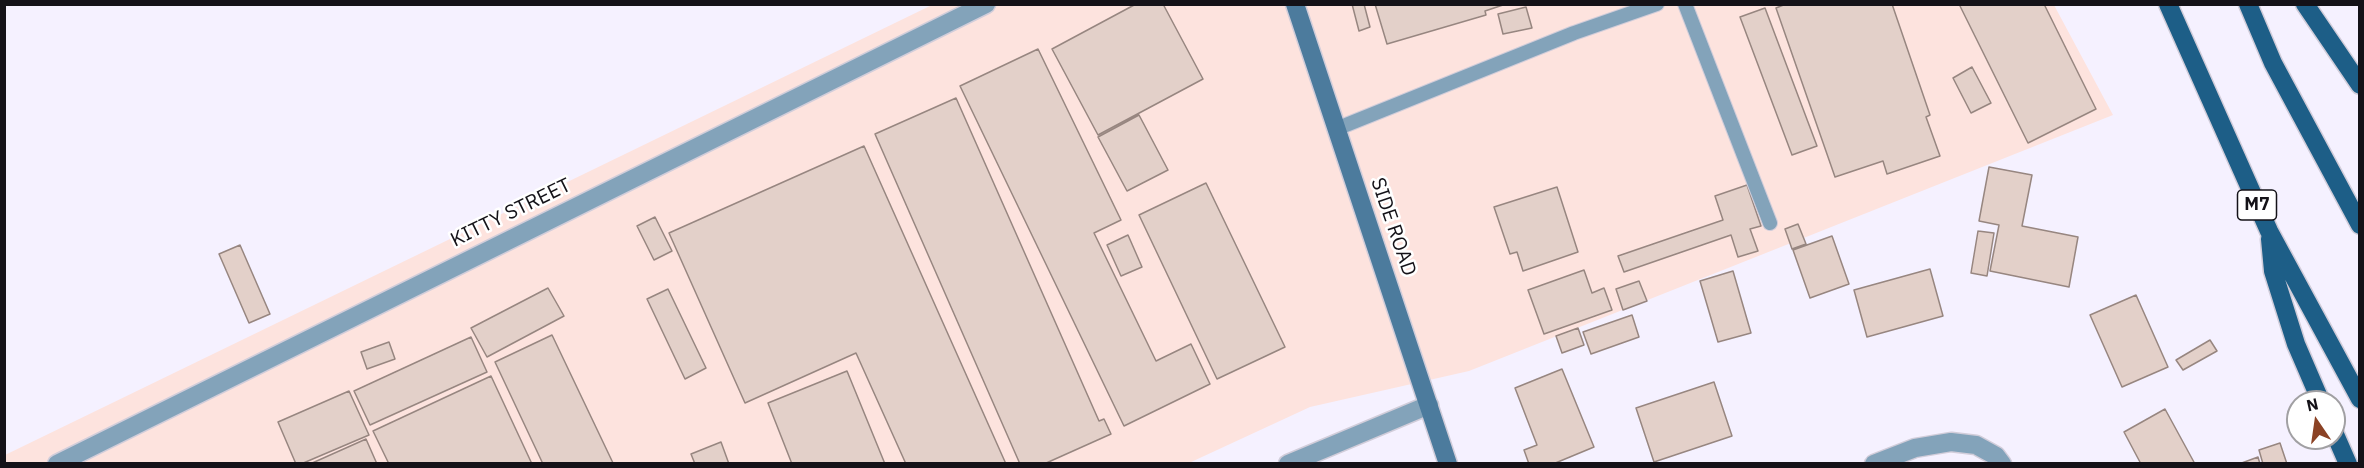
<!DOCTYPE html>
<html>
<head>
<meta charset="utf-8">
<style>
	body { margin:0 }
	#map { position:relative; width:2364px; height:468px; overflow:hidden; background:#f5f1ff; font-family:"IBM Plex Sans",sans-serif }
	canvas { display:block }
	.frame { position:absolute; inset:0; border:6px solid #141218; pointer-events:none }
	.north { position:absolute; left:2286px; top:390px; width:60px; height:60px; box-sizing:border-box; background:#fff; border:2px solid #a1a0a3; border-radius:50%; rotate:347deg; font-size:16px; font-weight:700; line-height:24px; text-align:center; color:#141218 }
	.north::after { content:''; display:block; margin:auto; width:21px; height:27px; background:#8b4225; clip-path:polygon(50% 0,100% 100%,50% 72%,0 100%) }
</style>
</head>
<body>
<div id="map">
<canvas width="2364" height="468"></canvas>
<div class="frame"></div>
<div class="north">N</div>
</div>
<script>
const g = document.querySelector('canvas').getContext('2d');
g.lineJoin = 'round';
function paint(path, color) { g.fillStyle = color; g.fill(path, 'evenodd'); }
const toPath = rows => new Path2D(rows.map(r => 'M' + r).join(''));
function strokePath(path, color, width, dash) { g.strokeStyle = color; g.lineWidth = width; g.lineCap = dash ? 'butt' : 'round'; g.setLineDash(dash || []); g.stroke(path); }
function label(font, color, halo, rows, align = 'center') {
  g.font = font + ' "IBM Plex Sans",sans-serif'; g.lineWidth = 5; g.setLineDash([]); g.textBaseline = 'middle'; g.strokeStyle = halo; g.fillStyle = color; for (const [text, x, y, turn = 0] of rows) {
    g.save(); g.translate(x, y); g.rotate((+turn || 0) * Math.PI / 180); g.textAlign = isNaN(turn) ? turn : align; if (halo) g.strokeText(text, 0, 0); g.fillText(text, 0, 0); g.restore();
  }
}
paint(toPath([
	[932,5,2054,5,2113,115,1469,371,1310,407,1189,463,5,464,5,455]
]), '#fde3de');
const building = toPath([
	[1136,4,1163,4,1203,79,1098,135,1052,49,1136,4],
	[1352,4,1364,4,1370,27,1359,31,1352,4],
	[1375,4,1506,4,1485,11,1486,15,1387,44,1375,4],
	[1786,4,1892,4,1930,115,1926,117,1940,156,1887,174,1883,161,1835,177,1776,8,1786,4],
	[1959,4,2044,4,2096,109,2028,143,1959,4],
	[1526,7,1532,28,1503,34,1498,14,1526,7],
	[1765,8,1817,146,1792,155,1740,17,1765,8],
	[1038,49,1121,220,1094,233,1156,361,1191,344,1210,384,1124,426,960,86,1038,49],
	[1972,67,1991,103,1971,113,1953,78,1972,67],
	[956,98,1099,421,1104,419,1111,434,1044,464,1020,464,875,134,956,98],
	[1139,115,1168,170,1127,191,1098,137,1139,115],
	[864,146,1006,464,906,464,856,353,745,403,669,233,864,146],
	[1989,167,2032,175,2022,226,2078,237,2069,287,1990,271,1999,225,1979,221,1989,167],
	[1206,183,1285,347,1217,379,1139,215,1206,183],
	[1747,185,1761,226,1750,229,1758,251,1738,257,1731,235,1624,272,1618,256,1723,220,1715,196,1747,185],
	[1557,187,1578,252,1523,271,1517,252,1510,254,1494,207,1557,187],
	[655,217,672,251,654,260,637,226,655,217],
	[1798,224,1806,244,1792,249,1785,229,1798,224],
	[1978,231,1994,233,1987,276,1971,273,1978,231],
	[1128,235,1142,267,1121,276,1107,245,1128,235],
	[1832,236,1849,284,1810,298,1793,250,1832,236],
	[240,245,270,314,249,323,219,254,240,245],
	[1930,269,1943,316,1867,337,1854,290,1930,269],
	[1584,270,1592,293,1604,288,1612,310,1544,334,1528,290,1584,270],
	[1733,271,1751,333,1718,342,1700,281,1733,271],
	[1639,281,1647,301,1623,310,1616,289,1639,281],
	[548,288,564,316,487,357,471,328,548,288],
	[668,289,706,368,685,379,647,299,668,289],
	[2136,295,2168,367,2122,387,2090,315,2136,295],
	[1632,315,1639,337,1591,354,1583,332,1632,315],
	[1578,328,1584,345,1562,353,1556,336,1578,328],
	[552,335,613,463,612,464,543,464,495,362,552,335],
	[471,337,487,372,370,425,354,391,471,337],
	[2210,340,2217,351,2183,370,2176,360,2210,340],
	[389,342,395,359,367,369,361,352,389,342],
	[1562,369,1594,447,1553,464,1529,464,1524,450,1537,445,1515,388,1562,369],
	[847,371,885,464,792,464,768,403,847,371],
	[491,376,532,464,389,464,373,431,491,376],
	[1714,382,1732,436,1654,462,1636,408,1714,382],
	[349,391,369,435,301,464,296,464,278,422,349,391],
	[2165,409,2195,464,2141,464,2124,432,2165,409],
	[366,439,377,464,310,464,366,439],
	[721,442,729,464,695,464,691,454,721,442],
	[2280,443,2287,464,2263,464,2259,450,2280,443],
	[2258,457,2260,464,2239,464,2258,457]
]);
paint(building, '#e3d0c9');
strokePath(building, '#978680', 1.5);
const lane = toPath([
	[1685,4,1770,223],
	[1336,129,1574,33,1657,4]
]);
const street = toPath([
	[57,464,986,4],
	[1288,464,1429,405],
	[1874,464,1915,448,1951,442,1976,445,1996,456,2002,464]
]);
const secondary = toPath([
	[1295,4,1448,464]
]);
const primary = toPath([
	[2168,4,2269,231,2360,399],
	[2248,4,2273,63,2360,225],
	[2305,4,2360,85],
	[2270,239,2273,271,2296,344,2321,402],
	[2334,432,2348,464]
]);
strokePath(lane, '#d1cdda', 16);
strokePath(street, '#d1cdda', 21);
strokePath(secondary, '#d1cdda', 21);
strokePath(primary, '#d1cdda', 21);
strokePath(lane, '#83a3ba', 14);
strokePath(street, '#83a3ba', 18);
strokePath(secondary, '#4c7b9d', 18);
strokePath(primary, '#1d5e87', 18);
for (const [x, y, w] of [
	[2257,205,39]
]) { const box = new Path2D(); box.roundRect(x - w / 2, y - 15, w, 30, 4.5); g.fillStyle = '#fff'; g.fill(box); strokePath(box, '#141218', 1.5); }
label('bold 18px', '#141218', null, [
	["M7",2257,205]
]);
label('20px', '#141218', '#fff', [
	["KITTY STREET",511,213,-26],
	["SIDE ROAD",1393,227,71]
]);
</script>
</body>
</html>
